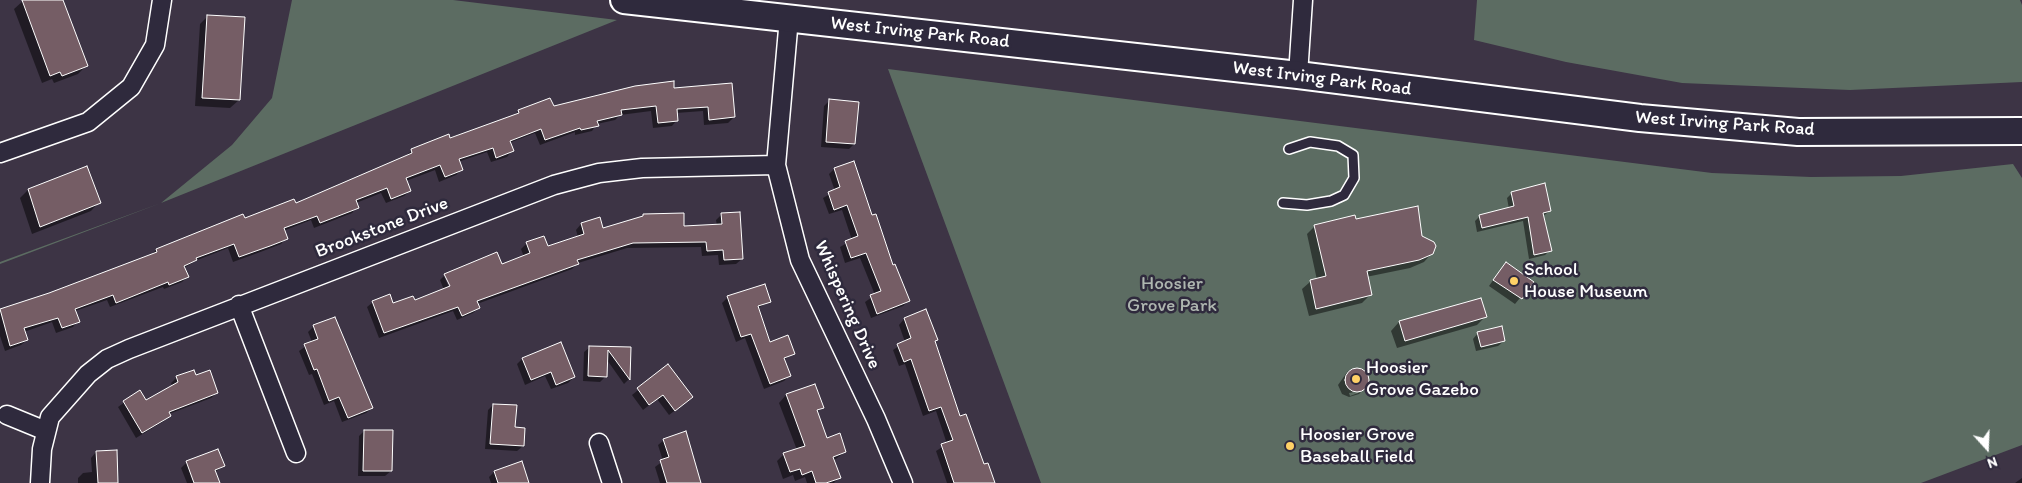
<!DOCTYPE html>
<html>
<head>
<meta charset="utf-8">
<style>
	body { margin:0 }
	#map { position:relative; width:2022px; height:483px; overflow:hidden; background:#3d3445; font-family:Itim,sans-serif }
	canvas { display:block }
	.north { position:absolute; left:1962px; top:423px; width:50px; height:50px; -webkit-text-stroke:4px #2f2a3d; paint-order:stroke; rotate:160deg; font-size:14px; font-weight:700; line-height:20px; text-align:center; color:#fff }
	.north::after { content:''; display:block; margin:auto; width:18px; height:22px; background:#fff; clip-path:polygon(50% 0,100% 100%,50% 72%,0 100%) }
</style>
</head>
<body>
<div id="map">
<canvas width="2022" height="483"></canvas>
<div class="north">N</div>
</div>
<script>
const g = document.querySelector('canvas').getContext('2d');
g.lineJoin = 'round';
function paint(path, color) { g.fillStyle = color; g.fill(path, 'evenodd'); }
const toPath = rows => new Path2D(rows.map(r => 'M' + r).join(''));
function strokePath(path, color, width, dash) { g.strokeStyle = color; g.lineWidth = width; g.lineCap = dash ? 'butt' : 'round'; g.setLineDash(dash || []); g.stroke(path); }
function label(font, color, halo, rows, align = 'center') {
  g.font = font + ' Itim,sans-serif'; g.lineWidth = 5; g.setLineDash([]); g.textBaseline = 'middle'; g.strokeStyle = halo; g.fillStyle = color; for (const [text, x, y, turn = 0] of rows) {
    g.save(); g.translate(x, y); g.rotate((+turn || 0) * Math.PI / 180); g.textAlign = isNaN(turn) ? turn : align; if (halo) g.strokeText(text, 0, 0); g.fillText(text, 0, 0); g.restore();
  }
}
paint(toPath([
	[292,0,453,0,617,20,161,203,0,264,0,262,161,203,232,145,272,98],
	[1477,0,2020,0,2022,5,2022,82,1850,90,1682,83,1566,62,1474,40],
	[888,69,1712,173,1811,177,1901,176,2013,164,2022,178,2022,445,1921,483,1041,483]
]), '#5c6c62');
paint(toPath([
	[24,0,61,0,86,66,78,74,54,83,52,79,42,83,14,9],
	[208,16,239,100,230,108,195,106,200,24],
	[673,89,734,117,728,123,704,125,703,111,676,113,677,120,672,126,653,128,651,111,620,115,615,120,597,124,592,131,575,135,575,132,540,145,535,133,509,143,512,151,507,157,491,162,487,152,458,162,461,170,456,175,439,182,435,170,406,181,410,191,404,196,386,203,381,193,356,203,357,207,352,213,314,228,311,220,283,231,286,238,281,244,263,251,233,262,228,248,195,261,184,268,187,277,182,282,164,289,163,287,110,307,107,300,75,311,78,321,73,327,56,333,52,322,24,332,27,340,21,345,5,351,0,336,0,311,50,294,150,256,156,250,243,215,244,220,295,204,406,156,412,150,512,117,519,111,553,108],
	[830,100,854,144,849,149,821,147,824,106],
	[834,169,871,217,908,301,903,306,871,318,865,302,875,295,860,258,845,263,840,247,852,240,842,210,829,214,823,198,835,191,829,174],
	[28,190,99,202,91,211,32,234,20,198],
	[1512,193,1550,211,1543,216,1550,250,1545,255,1529,259,1523,221,1477,232,1475,221,1480,216,1509,209,1507,198],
	[722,214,742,259,736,264,719,265,718,255,702,256,701,247,627,248,578,263,572,269,477,304,478,308,473,313,457,320,453,311,379,338,367,307,373,302,392,305,414,302,444,290,440,280,444,276,451,292,453,291,445,275,501,266,524,257,521,249,527,243,547,247,578,237,576,230,581,224,602,230,640,218,644,215,682,228,717,226,716,220],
	[1355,220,1421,237,1432,253,1424,262,1410,268,1366,277,1370,295,1362,303,1309,316,1302,289,1310,282,1317,280,1307,234,1315,226],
	[1501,269,1533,282,1515,304,1489,286],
	[728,297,769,301,757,309,769,344,793,353,784,360,789,376,784,381,764,389,745,338,736,342,722,303],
	[1480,299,1485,317,1477,325,1397,348,1391,331,1399,322],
	[925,311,959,417,983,466,994,483,947,483,936,451,947,444,936,411,923,416,905,364,899,366,893,350,905,342,899,325,904,319],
	[314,326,372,408,366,413,342,422,334,401,324,405,312,374,309,375,299,351,312,342,308,332],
	[1478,333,1504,341,1498,346,1476,351,1473,339],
	[590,347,630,348,629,379,624,384,607,360,606,376,600,382,583,381,584,352],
	[522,359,574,377,568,383,551,389,545,376,525,385,517,364],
	[668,366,686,402,669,415,657,399,643,410,632,395],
	[1357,368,1365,370,1368,380,1363,390,1349,393,1350,396,1361,392,1359,394,1349,397,1342,394,1338,385,1348,371],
	[177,377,195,377,217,393,211,398,169,414,164,421,136,438,118,407,139,392,145,402,173,387,171,383],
	[814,385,822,407,817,413,827,439,845,452,833,461,839,477,834,483,807,483,805,477,795,481,793,475,783,479,777,461,784,454,797,450,779,403,786,395],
	[493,405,514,428,523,446,517,451,485,449,488,410],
	[364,431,391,471,385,476,358,476,359,436],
	[664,440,701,483,660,483,655,467,663,461,658,445],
	[96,452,117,483,78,483,78,478,83,473,92,472,91,458],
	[187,462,223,466,214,473,218,483,187,483,181,468],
	[494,472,528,483,491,483,489,477],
	[2022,478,2022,483,2015,483]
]), '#0007');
const building = toPath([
	[22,0,63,0,88,66,62,76,60,72,50,76,22,0],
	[207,15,245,17,240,100,202,98,207,15],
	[674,81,674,88,732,83,735,117,709,120,708,107,677,109,678,121,658,123,656,106,621,110,622,115,597,121,599,126,581,130,580,128,545,140,541,129,510,141,514,151,496,158,493,148,459,159,463,170,445,177,440,165,406,178,411,191,391,199,387,188,356,200,359,208,320,223,317,216,284,228,288,239,270,246,239,257,234,244,196,258,197,260,184,266,189,277,169,285,168,282,116,303,113,295,75,309,80,322,62,328,58,318,24,328,28,340,10,346,0,309,49,293,157,252,156,249,243,214,245,218,294,199,296,203,412,153,411,149,449,134,450,138,519,113,518,110,550,98,554,106,635,86,674,81],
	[829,99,859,102,855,144,826,142,829,99],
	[854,161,872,215,876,214,893,265,895,264,910,301,877,314,870,295,881,291,866,253,851,258,845,241,858,236,847,205,834,210,828,192,840,187,834,168,854,161],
	[87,166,101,203,40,227,28,189,87,166],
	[1545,183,1551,211,1543,213,1552,251,1534,255,1528,217,1482,228,1479,215,1514,206,1511,192,1545,183],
	[1418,206,1422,236,1434,242,1436,246,1433,254,1419,260,1367,271,1372,295,1316,309,1310,280,1326,276,1314,225,1355,215,1356,219,1418,206],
	[740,212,743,259,724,260,723,250,707,251,706,242,633,243,577,260,579,264,477,301,480,308,462,316,458,307,384,333,372,301,390,294,393,303,413,296,415,300,450,286,444,274,497,252,502,264,530,253,526,242,544,236,548,246,584,234,581,223,600,217,603,228,643,216,643,214,684,213,684,226,722,224,721,213,740,212],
	[1506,262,1534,282,1522,299,1493,280,1506,262],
	[765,284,771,302,758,306,770,342,788,335,795,354,784,358,791,376,770,384,751,334,741,337,727,296,765,284],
	[1481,298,1487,317,1405,341,1399,321,1481,298],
	[926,309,938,340,935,341,960,416,966,414,984,464,988,463,995,483,954,483,941,444,953,440,941,407,929,411,911,359,904,362,897,344,911,338,904,318,926,309],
	[335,317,373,408,348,418,339,397,329,401,317,369,314,370,304,344,318,339,313,325,335,317],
	[1502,326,1505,341,1481,347,1477,332,1502,326],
	[561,342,575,377,556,385,551,372,531,380,522,358,561,342],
	[589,346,631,347,630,380,608,350,607,377,588,376,589,346],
	[668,364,693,397,675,411,663,395,649,405,637,388,668,364],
	'1345 380a12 12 0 1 1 24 0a12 12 0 1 1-24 0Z',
	[194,370,196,375,210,370,218,393,169,412,171,416,142,433,123,401,140,390,146,400,178,382,176,376,194,370],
	[815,384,824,408,817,410,827,438,840,433,846,452,833,457,841,478,826,483,816,483,812,471,802,475,800,469,790,472,783,453,805,446,786,394,815,384],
	[493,404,517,405,515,427,525,428,524,446,490,444,493,404],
	[364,430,393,430,392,471,363,471,364,430],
	[686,431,701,483,667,483,660,460,669,457,663,439,686,431],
	[218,449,225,466,215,470,220,483,194,483,186,461,218,449],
	[117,450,118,483,98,483,96,451,117,450],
	[522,461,529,483,498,483,494,471,522,461]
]);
paint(building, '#755d65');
strokePath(building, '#fff', 1);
const lane = toPath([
	[1283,203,1307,205,1331,201,1344,195,1354,178,1353,155,1338,146,1310,142,1289,149]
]);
const street = toPath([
	[789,18,776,165,800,260,876,419,903,483],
	[1298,75,1303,0],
	[0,153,88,122,131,87,155,45,162,0],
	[239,305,296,453],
	[7,415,46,431],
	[599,443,612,483],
	[40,483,42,449,50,417,88,374,107,359,129,349,554,185,599,173,642,168,776,165]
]);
const secondary = toPath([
	[624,0,1298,75,1640,118,1798,132,2022,131]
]);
strokePath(lane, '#fff', 12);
strokePath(street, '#fff', 21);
strokePath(secondary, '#fff', 30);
strokePath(lane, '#2f2a3d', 9);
strokePath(street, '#2f2a3d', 18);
strokePath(secondary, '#2f2a3d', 26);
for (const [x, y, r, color] of [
	[1514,281,5,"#ffd166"],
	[1356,379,5,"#ffd166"],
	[1290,446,5,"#ffd166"]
]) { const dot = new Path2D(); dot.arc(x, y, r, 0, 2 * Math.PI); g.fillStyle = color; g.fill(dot); strokePath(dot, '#2f2a3d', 2); }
label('19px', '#fff', '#2f2a3d', [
	["West Irving Park Road",920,33,6],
	["West Irving Park Road",1322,79,7],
	["West Irving Park Road",1725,124,4],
	["Brookstone Drive",382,228,-21],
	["Whispering Drive",847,305,66]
]);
label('19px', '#fff', '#2f2a3d', [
	["School",1524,270],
	["House Museum",1524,292],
	["Hoosier",1366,368],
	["Grove Gazebo",1366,390],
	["Hoosier Grove",1300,435],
	["Baseball Field",1300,457]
], 'left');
label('19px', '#aeb6b0', '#2f2a3d', [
	["Hoosier",1172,284],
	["Grove Park",1172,306]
]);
</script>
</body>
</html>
